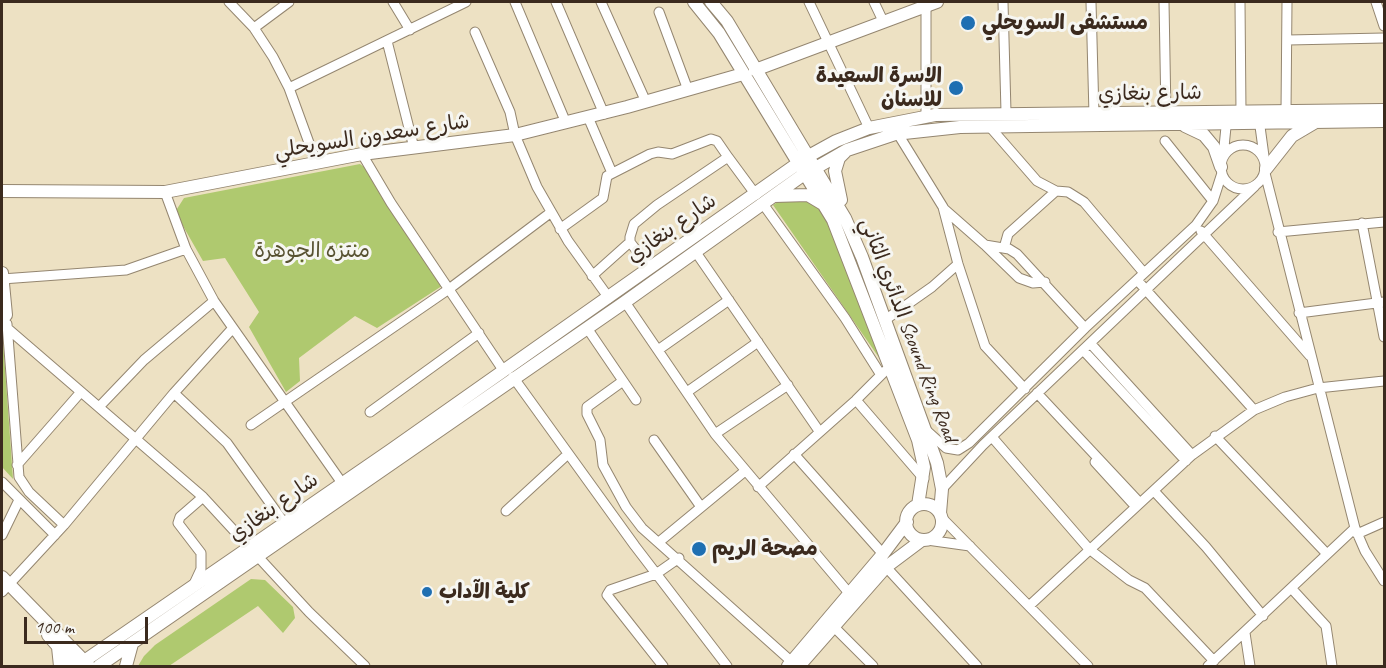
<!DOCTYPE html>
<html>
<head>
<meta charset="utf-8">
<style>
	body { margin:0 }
	#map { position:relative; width:1386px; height:668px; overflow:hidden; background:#ede1c3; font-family:Caveat,sans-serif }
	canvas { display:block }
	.frame { position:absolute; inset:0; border:3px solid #3b2a1e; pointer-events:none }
	.scale { position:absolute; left:24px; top:617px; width:124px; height:27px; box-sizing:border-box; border:3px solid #3b2a1e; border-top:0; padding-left:8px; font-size:18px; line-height:21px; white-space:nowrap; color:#3b2a1e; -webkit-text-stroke:4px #f6f6f2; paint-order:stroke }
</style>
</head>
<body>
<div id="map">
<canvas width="1386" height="668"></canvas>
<div class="frame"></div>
<div class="scale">100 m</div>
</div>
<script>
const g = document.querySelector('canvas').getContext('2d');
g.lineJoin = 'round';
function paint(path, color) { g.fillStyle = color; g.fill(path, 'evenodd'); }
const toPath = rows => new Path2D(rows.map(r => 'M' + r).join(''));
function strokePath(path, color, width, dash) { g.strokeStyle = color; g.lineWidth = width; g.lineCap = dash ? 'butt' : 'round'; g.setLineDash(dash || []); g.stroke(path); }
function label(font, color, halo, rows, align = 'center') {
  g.font = font + ' Caveat,"Playpen Sans Arabic",sans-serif'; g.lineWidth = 6; g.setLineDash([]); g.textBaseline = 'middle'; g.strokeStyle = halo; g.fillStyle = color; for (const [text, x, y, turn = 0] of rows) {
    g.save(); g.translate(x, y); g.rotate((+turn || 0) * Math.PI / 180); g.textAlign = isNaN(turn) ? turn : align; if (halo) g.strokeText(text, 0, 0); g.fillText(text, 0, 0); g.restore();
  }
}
paint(toPath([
	[360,164,372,173,445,284,377,328,355,316,299,358,300,381,286,392,249,327,259,312,225,258,203,261,175,212,184,198],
	[784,198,809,199,827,216,882,362,773,205],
	[2,326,13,479,2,467],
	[251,579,265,580,293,607,295,618,283,633,258,606,169,666,138,666,144,656,155,645]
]), '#afc96f');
const minor = toPath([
	[229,2,254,28,273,57,289,88,316,162],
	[393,2,410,30],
	[515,2,566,123],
	[556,2,604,114],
	[601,2,646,102],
	[809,2,869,128],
	[874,2,883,21],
	[1003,2,1006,112],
	[1091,2,1094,115],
	[1164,2,1166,114],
	[1240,2,1241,112],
	[1376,2,1384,26],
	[926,5,926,116],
	[659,12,688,90],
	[254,28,289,2],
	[475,32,510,112,515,135,537,187,568,241,609,298],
	[1288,40,1384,38],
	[387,41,414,148],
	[289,88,466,2],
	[1286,111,1287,2],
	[588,117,612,173],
	[1259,119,1264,156],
	[990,127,1037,181,1056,191],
	[898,134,943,207,958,264,985,346,1025,389],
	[1165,141,1213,201],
	'1221 167a22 22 0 1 1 44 0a22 22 0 1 1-44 0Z',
	[362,154,391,203,503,370],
	[1223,157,1227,117],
	[165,192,186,249,214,301,342,483],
	[763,204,845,318,881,375],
	[944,209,985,245,1009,249,1017,254,1085,328],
	[1362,223,1384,337],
	[560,229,603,198,607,176,650,154,658,152,672,154,711,139,717,141,728,157],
	[1201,231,1310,356],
	[1278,232,1384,222],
	[986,246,1019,278,1033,283,1045,282],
	[1004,248,1008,234,1027,217,1056,191,1068,192,1084,202,1144,273],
	[695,251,819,431],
	[650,268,630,242,630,237,634,224,657,205,728,157,756,195],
	[592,276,630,242],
	[2,279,126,270,186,249],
	[1137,280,1254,410],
	[625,302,715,434,849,593],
	[1299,313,1384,302],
	[885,320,932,287,958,264],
	[7,324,19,477,29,492,64,525],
	[7,328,203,497,309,612,365,666],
	[587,328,636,400],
	[1090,343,1192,455],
	[658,350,729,300],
	[1083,350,1186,461],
	[513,377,635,546,727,666],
	[623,381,587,407,587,414,600,440,603,465,626,507,642,528,792,662],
	[687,392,758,342],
	[174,393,227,443,285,524],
	[1037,393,1140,503],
	[856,400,924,479],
	[99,407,144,360,214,301],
	[370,412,479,333],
	[251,425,449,289,550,213],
	[926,430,946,448,958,450,969,443,1085,328,1196,225,1213,201,1222,173],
	[715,434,788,385],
	[1215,436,1327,554],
	[992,437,1089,549,1129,580,1145,588,1214,661],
	[654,440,701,507],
	[794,454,883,554],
	[1095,462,1136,507],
	[17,465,80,393],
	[2,482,55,535],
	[758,487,856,400,885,371],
	[942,489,983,445,1255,186],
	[1154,491,1206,547,1263,616],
	[506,511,568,454],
	[941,517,1088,666],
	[1355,528,1365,551,1384,581],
	[1357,534,1384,522],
	[2,535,19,500],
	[927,540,970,546],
	[659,542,745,471],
	[886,567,977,666],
	[194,584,201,569,201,553,178,523,180,517,203,497],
	[1292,589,1326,626,1332,666],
	[2,592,64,525,174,393,232,329],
	[1029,606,1192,455,1254,410,1285,397,1318,388,1384,381],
	[833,626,873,666],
	[1245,633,1250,666],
	[663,666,607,595,610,590,656,574,679,558],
	[1208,666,1355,528,1265,173]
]);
const major = toPath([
	[694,2,719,33,833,220,918,440,924,467,918,505],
	[711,2,727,21,845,218,862,257,937,463,942,489,940,513],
	[755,70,937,2],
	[1185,126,1204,135,1214,147,1221,167],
	[1266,169,1292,136,1314,123],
	[2,191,165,192,362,154,515,135,627,107,743,74],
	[774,196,808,195,823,204],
	[841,200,835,171,839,158,845,152],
	[2,273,6,315,2,319],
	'906 522a18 18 0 1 1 36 0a18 18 0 1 1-36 0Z',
	[2,577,89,666],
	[48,635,75,666],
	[58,647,60,666],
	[77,666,391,450,807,157,836,141,869,128,935,115,1384,110],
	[99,666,625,302,800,177,847,150,895,134,960,127,1384,121],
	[126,666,132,644],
	[788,666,883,554,907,522],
	[799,666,886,567,922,540]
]);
strokePath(minor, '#948670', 11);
strokePath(major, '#948670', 14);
strokePath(minor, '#fff', 9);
strokePath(major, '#fff', 12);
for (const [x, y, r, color] of [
	[968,23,8,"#1f6fb2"],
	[956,88,8,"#1f6fb2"],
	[699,549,8,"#1f6fb2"],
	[427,592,6,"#1f6fb2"]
]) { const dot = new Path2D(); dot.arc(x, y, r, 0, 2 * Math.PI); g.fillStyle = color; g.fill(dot); strokePath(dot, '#f6f6f2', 2); }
label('bold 21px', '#3b2a1e', '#f6f6f2', [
	["مستشفى السويحلي",982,23],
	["الاسرة السعيدة",942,76,"right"],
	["للاسنان",942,100,"right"],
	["مصحة الريم",712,549],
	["كلية الآداب",439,592]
], 'left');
label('21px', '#3b2a1e', '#f6f6f2', [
	["شارع بنغازي",1150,94,-1],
	["شارع سعدون السويحلي",372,137,-9],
	["شارع بنغازي",672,229,-35],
	["الدائري الثاني Scound Ring Road",908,330,69],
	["شارع بنغازي",274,508,-35]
]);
label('21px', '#585232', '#f6f6f2', [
	["منتزه الجوهرة",312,251]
]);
</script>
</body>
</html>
